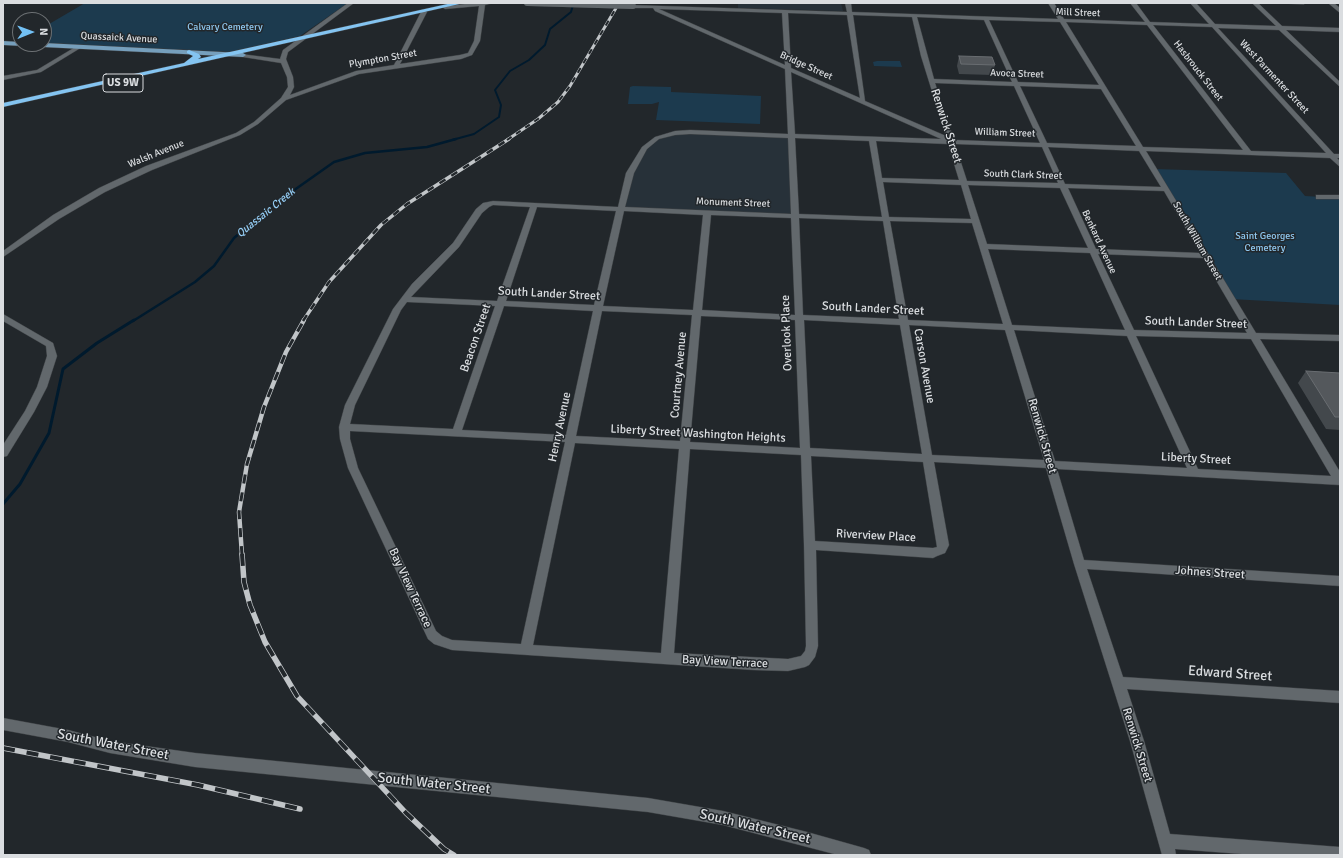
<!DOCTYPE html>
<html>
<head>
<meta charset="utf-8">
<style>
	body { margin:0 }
	#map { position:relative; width:1343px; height:858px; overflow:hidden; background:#22272b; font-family:Signika,sans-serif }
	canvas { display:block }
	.frame { position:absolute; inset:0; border:4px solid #dadde0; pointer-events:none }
	.north { position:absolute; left:12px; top:12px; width:40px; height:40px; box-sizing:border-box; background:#22272b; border:1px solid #6c7073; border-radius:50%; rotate:89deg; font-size:11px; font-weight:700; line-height:16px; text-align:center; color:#dadde0 }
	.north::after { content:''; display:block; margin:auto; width:14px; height:18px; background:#73c1f5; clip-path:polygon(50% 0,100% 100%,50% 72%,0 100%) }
</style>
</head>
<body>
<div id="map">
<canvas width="1343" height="858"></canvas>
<div class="frame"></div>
<div class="north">N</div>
</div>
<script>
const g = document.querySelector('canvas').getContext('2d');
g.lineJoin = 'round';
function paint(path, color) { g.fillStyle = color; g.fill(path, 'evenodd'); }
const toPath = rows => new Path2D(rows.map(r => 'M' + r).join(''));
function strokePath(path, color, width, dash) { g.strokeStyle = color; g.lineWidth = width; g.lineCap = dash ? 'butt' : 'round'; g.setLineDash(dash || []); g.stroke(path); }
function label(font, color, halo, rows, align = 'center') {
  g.font = font + ' Signika,sans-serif'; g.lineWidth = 3; g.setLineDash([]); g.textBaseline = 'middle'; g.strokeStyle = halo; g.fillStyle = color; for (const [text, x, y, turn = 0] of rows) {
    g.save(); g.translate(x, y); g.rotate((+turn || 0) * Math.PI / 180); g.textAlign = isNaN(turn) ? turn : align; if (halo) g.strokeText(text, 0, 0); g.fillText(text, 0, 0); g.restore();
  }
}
paint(toPath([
	[738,3,841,3,843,11,738,8],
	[675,133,792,136,795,216,620,209,626,186,649,142]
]), '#273139');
paint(toPath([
	[85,3,348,3,300,36,231,52,44,43,44,27],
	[877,61,900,61,902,67,874,66,873,62],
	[633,86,671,87,671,92,761,96,760,124,656,120,659,102,652,104,628,104,630,87],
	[1153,169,1286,173,1305,196,1340,198,1340,305,1231,299]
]), '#1c3a4e');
strokePath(toPath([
	[452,140,474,134,499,117,501,105,495,90,510,71,529,60,545,45,550,29,571,12,573,5]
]), '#001a2d', 2);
strokePath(toPath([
	[133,321,195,282,214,266,234,238,273,205,334,162,365,153,427,147,456,139]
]), '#001a2d', 2.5);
strokePath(toPath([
	[3,504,20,484,49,433,63,369,97,343,134,320]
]), '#001a2d', 3);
const minor = toPath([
	[348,3,354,3,288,52,286,59,293,77,294,87,290,95,356,71,394,65,421,12,424,10,427,12,400,64,460,55,468,53,474,41,479,6,445,9,442,7,472,3,493,3,485,5,480,41,472,55,461,59,359,74,286,100,258,124,240,135,152,170,105,192,59,219,3,257,3,251,53,215,99,188,146,166,236,133,254,122,281,98,288,87,287,77,281,63,243,57,240,55,241,54,280,59,283,50,348,3],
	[845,3,851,3,852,12,1058,19,1048,3,1054,3,1064,19,1145,22,1130,3,1136,3,1150,22,1209,24,1190,3,1196,3,1215,24,1276,26,1252,3,1258,3,1282,26,1340,28,1340,32,1286,30,1340,82,1340,87,1279,30,1218,28,1334,154,1340,154,1340,158,1337,158,1340,161,1340,167,1330,158,1146,151,1256,333,1340,335,1340,341,1260,339,1340,472,1340,485,1057,469,1084,560,1340,576,1340,586,1087,569,1123,677,1340,691,1340,703,1127,689,1144,741,1170,834,1340,847,1340,855,1255,855,1175,849,1176,855,1162,855,1130,741,1074,564,1046,468,934,462,949,545,945,553,937,556,933,558,816,550,818,646,815,657,809,665,805,667,788,671,754,670,452,650,434,644,428,639,348,468,340,439,339,427,345,405,393,309,412,284,453,243,476,209,483,203,493,201,618,207,626,173,642,147,655,137,675,131,690,130,788,134,785,69,655,11,653,8,633,8,631,7,631,5,847,12,845,3],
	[659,9,782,13,785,65,659,9],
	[788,13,847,15,860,98,791,68,788,13],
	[853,15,912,17,921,56,946,136,865,101,853,15],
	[917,17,984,20,1012,82,934,79,917,17],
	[989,20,1060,22,1099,85,1018,82,989,20],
	[1066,22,1147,25,1243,150,1143,147,1066,22],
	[1153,25,1212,27,1326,153,1251,151,1153,25],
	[791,72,941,139,795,134,791,72],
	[935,83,1014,86,1040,143,954,140,935,83],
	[1020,86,1101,89,1136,146,1047,143,1020,86],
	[690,134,788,138,791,214,625,207,634,173,647,149,659,139,675,135,690,134],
	[795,138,869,141,882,217,799,214,795,138],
	[876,141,948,144,959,180,882,178,876,141],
	[955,144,1042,147,1058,183,967,181,955,144],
	[1048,147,1139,151,1161,187,1065,184,1048,147],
	[883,182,961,185,971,219,889,217,883,182],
	[968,185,1060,188,1088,248,987,244,968,185],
	[1068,188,1164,191,1200,253,1096,249,1068,188],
	[493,205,530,207,497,301,411,297,459,247,482,213,489,207,493,205],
	[537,207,616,211,594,305,506,301,537,207],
	[624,211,703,215,693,310,603,306,624,211],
	[711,215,791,218,795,315,702,310,711,215],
	[799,218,883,221,899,319,803,315,799,218],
	[890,221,972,223,1003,324,908,320,890,221],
	[988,249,1090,253,1125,330,1012,325,988,249],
	[1098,254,1203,258,1247,333,1134,330,1098,254],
	[407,302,495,306,453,429,350,424,355,405,401,310,407,302],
	[504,306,593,311,566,435,462,430,504,306],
	[602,311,692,315,680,441,576,436,602,311],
	[701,316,795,320,800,448,690,442,701,316],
	[804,320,900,325,922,454,810,448,804,320],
	[909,325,1005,330,1044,460,932,455,909,325],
	[1014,330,1127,336,1187,468,1055,461,1014,330],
	[1136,336,1251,339,1331,476,1198,469,1136,336],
	[350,431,565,442,521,644,452,640,442,636,436,631,358,468,350,439,350,431],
	[575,443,679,449,661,653,533,645,575,443],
	[690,449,801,455,804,545,806,646,805,651,801,656,788,659,674,653,690,449],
	[811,456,923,462,937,547,933,548,815,541,811,456],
	[1328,3,1334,3,1340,8,1340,13,1328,3],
	[77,46,82,47,41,72,3,80,3,76,37,70,77,46],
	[1316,195,1340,195,1340,199,1316,199,1316,195],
	[3,314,53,343,57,356,47,387,34,412,7,456,3,457,3,445,25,411,37,387,47,356,46,346,3,321,3,314],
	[3,718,68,730,110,741,195,753,648,798,723,811,807,832,864,848,869,850,871,855,838,855,723,825,648,812,195,767,110,753,68,742,3,730,3,718]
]);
const major = toPath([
	[3,41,20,42,20,44,44,43,243,53,246,55,243,57,3,45,3,41]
]);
const highway = toPath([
	[452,3,464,3,3,107,3,103,184,63,193,56,187,53,187,51,189,50,199,54,201,57,198,59,452,3]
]);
strokePath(minor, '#3d4144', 1);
strokePath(major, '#3d4144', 1);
strokePath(highway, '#3d4144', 1);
paint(minor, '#62686c');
paint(major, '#769fbc');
paint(highway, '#84c4f1');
const railFar3 = toPath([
	[507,140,538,119,558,102,570,86,619,3]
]);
const railFar2 = toPath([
	[303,321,329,282,381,225,407,204,509,139]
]);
const railFar1 = toPath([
	[242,555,239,512,247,464,264,407,286,352,304,320]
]);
const rail = toPath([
	[242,554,244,582,250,605,265,642,297,696,406,813,444,849,454,855],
	[3,748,198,785,300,809]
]);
strokePath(railFar3, '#c1c5c8', 3);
strokePath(railFar2, '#c1c5c8', 3.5);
strokePath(railFar1, '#c1c5c8', 4.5);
strokePath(rail, '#c1c5c8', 5.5);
strokePath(railFar3, '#22272b', 2, [5.5]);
strokePath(railFar2, '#22272b', 2.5, [7]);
strokePath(railFar1, '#22272b', 3, [9]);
strokePath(rail, '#22272b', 4, [12]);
const minorBridge = toPath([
	[527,3,633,6]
]);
strokePath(minorBridge, '#3d4144', 6, []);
strokePath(minorBridge, '#62686c', 6);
paint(toPath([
	[1287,3,1305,3,1304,5,1288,4],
	[959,56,995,65,992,75,959,74,957,66],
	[1306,371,1340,373,1340,430,1326,429,1298,383]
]), '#43484c');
const building = toPath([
	[959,56,992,57,995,65,961,64,959,56],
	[1306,371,1340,373,1340,417,1335,417,1306,371]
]);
paint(building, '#54585c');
strokePath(building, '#696d71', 1);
label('10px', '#dadde0', '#22272b', [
	["Mill Street",1078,13,2],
	["Quassaick Avenue",119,38,3],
	["Plympton Street",383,59,-10],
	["Bridge Street",806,66,24],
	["Hasbrouck Street",1198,71,52],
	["Avoca Street",1017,74,2],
	["West Parmenter Street",1274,77,47],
	["William Street",1005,133,2],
	["Walsh Avenue",156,154,-22],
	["South Clark Street",1023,175,2],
	["Monument Street",733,203,2],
	["South William Street",1197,241,60],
	["Benkard Avenue",1099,242,65]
]);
label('10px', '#8fc8f0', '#22272b', [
	["Calvary Cemetery",225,27],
	["Saint Georges",1265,236],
	["Cemetery",1265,248]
]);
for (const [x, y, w] of [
	[123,83,40]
]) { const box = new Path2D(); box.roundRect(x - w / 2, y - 9, w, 18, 3); g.fillStyle = '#22272b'; g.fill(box); strokePath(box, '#dadde0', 1); }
label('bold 11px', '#dadde0', null, [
	["US 9W",123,83]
]);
label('italic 11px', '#96cff7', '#22272b', [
	["Quassaic Creek",266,213,-39]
]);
label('12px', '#dadde0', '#22272b', [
	["Renwick Street",946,126,72],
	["South Lander Street",549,294,3],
	["South Lander Street",873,309,3],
	["South Lander Street",1196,323,2],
	["Overlook Place",787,333,-92],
	["Beacon Street",476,338,-71],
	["Carson Avenue",924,366,80],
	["Courtney Avenue",679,375,-85],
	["Henry Avenue",560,427,-78],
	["Liberty Street Washington Heights",698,434,3],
	["Renwick Street",1042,436,74],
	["Liberty Street",1196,459,3],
	["Riverview Place",876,536,3],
	["Johnes Street",1210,573,4],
	["Bay View Terrace",410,588,65],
	["Bay View Terrace",725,662,3],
	["Renwick Street",1137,745,73]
]);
label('14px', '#dadde0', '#22272b', [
	["Edward Street",1230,674,4],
	["South Water Street",113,745,11],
	["South Water Street",434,784,6],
	["South Water Street",755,827,13]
]);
</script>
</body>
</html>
